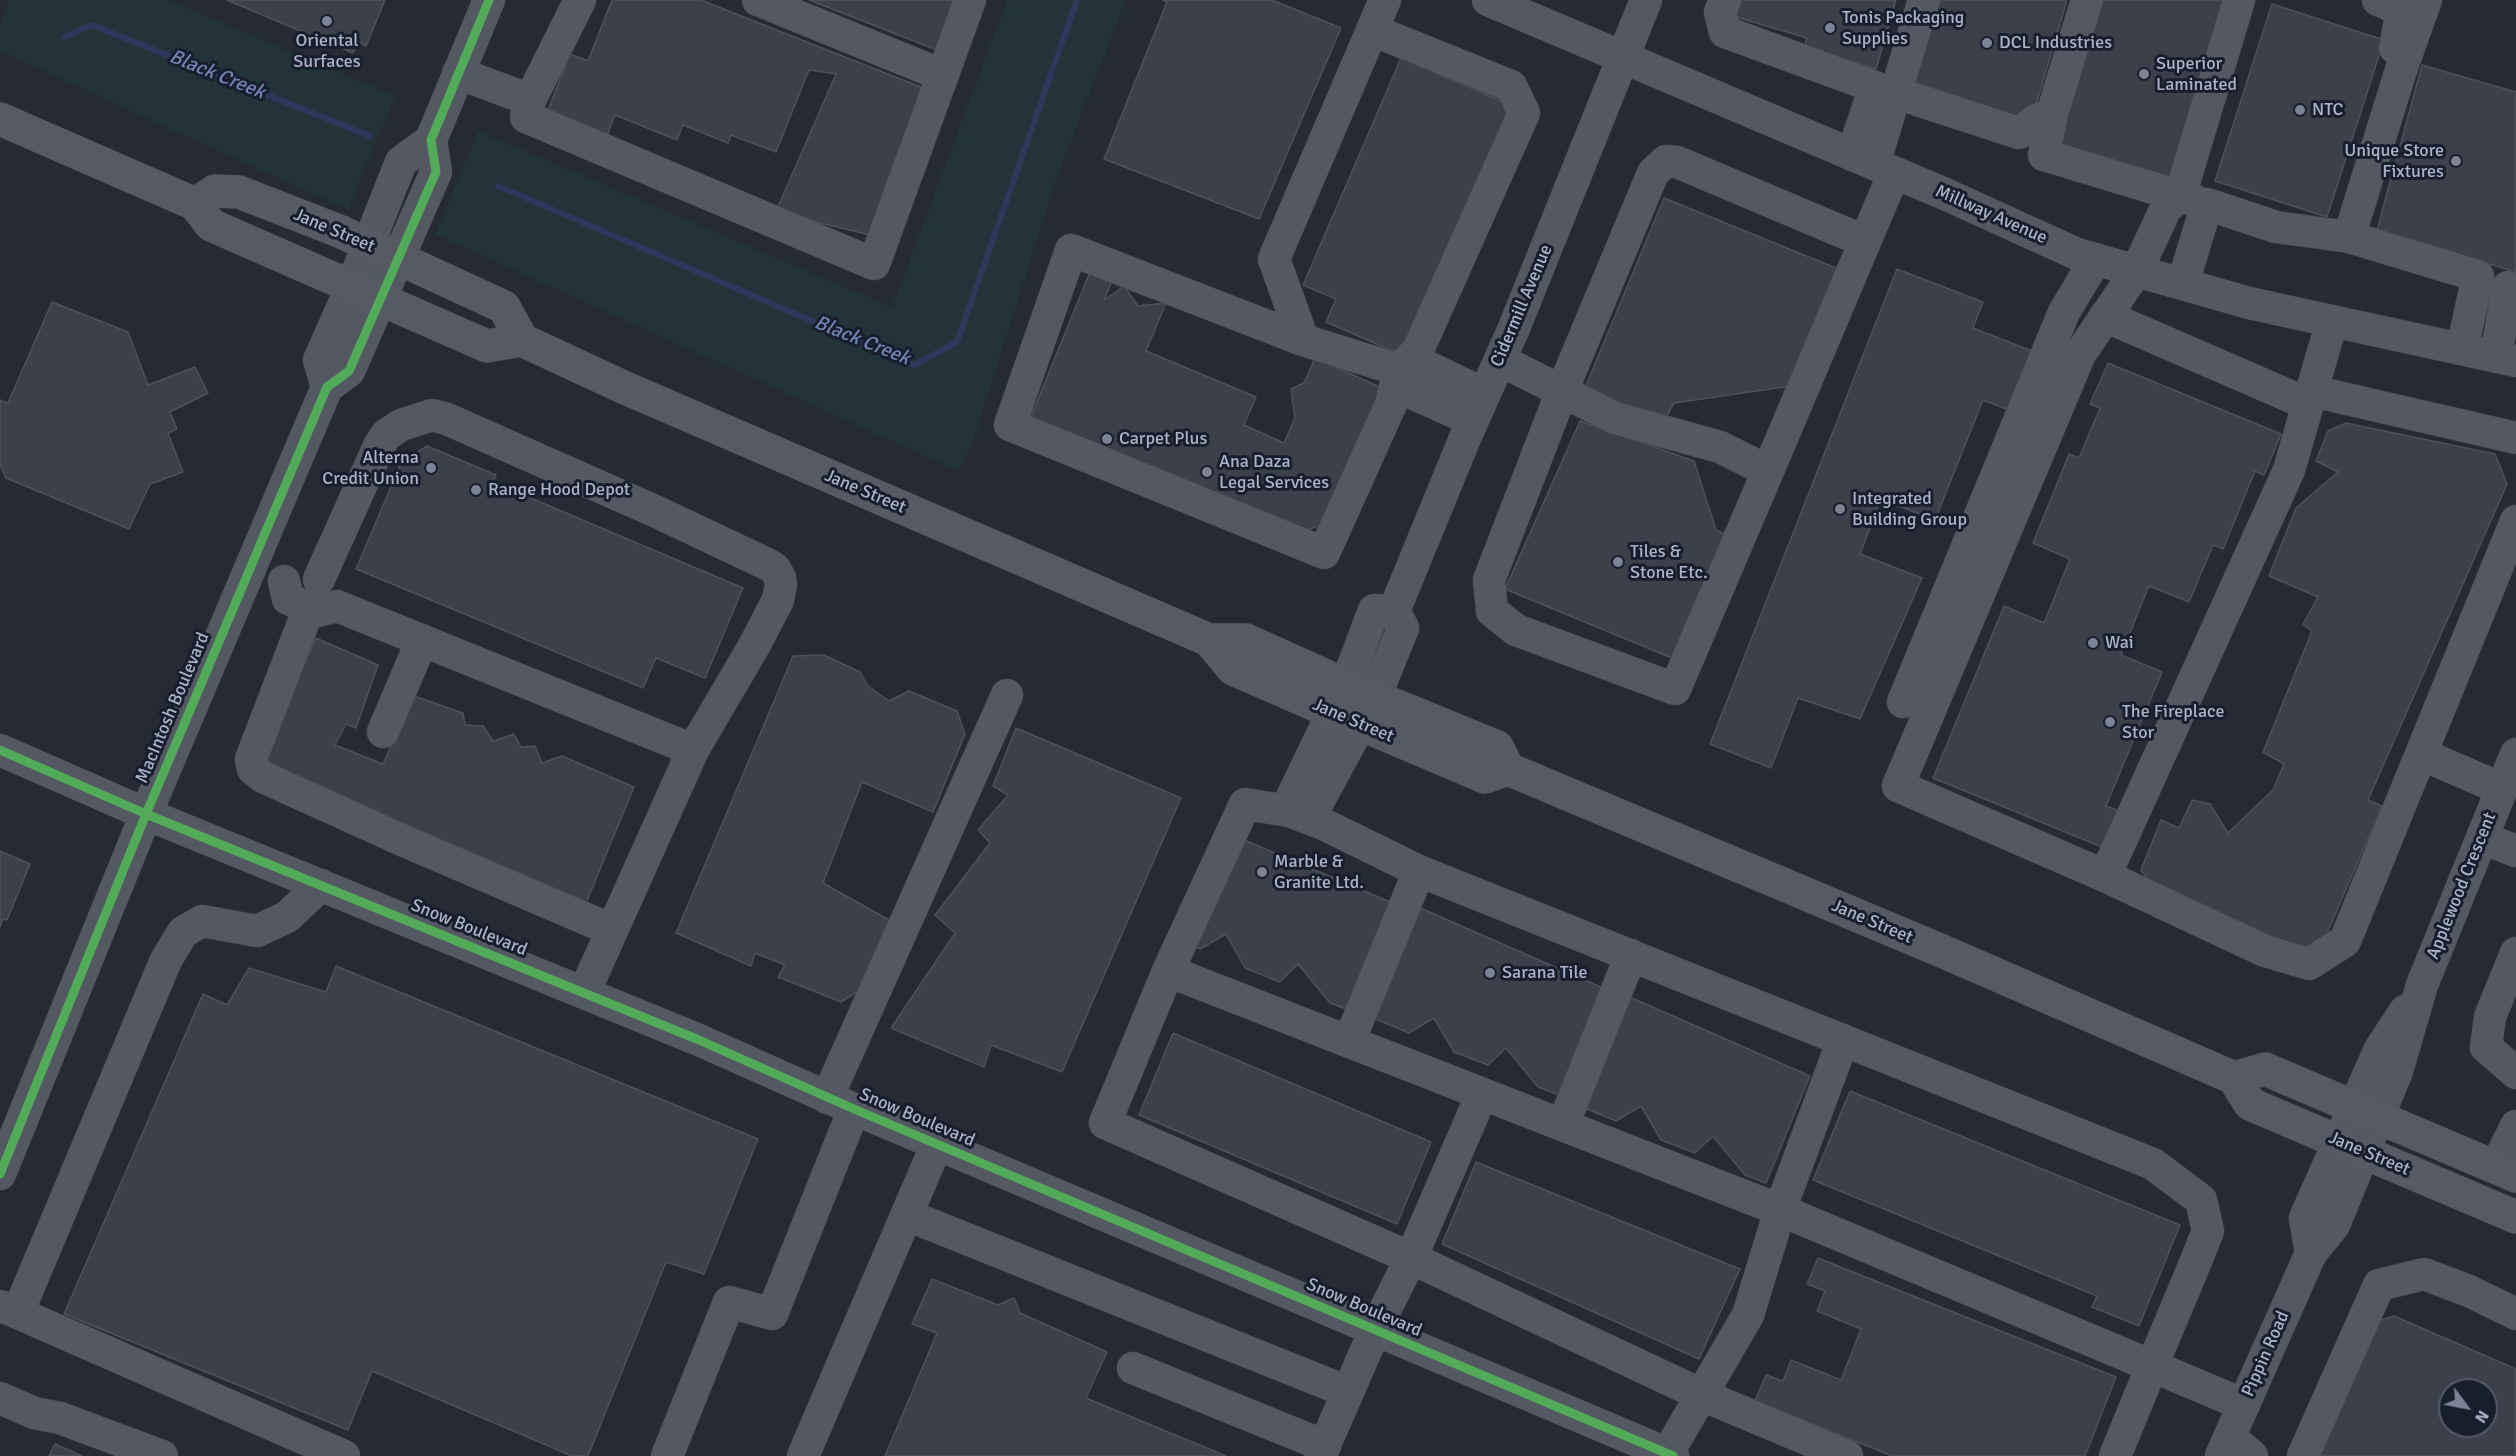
<!DOCTYPE html>
<html>
<head>
<meta charset="utf-8">
<style>
	body { margin:0 }
	#map { position:relative; width:2516px; height:1456px; overflow:hidden; background:#252a34; font-family:Signika,sans-serif }
	canvas { display:block }
	.north { position:absolute; left:2438px; top:1378px; width:60px; height:60px; box-sizing:border-box; background:#181e2e; border:2px solid #545a6b; border-radius:50%; rotate:122deg; font-size:16px; font-weight:700; line-height:24px; text-align:center; color:#adb3c7 }
	.north::after { content:''; display:block; margin:auto; width:21px; height:27px; background:#7d8394; clip-path:polygon(50% 0,100% 100%,50% 72%,0 100%) }
</style>
</head>
<body>
<div id="map">
<canvas width="2516" height="1456"></canvas>
<div class="north">N</div>
</div>
<script>
const g = document.querySelector('canvas').getContext('2d');
g.lineJoin = 'round';
function paint(path, color) { g.fillStyle = color; g.fill(path, 'evenodd'); }
const toPath = rows => new Path2D(rows.map(r => 'M' + r).join(''));
function strokePath(path, color, width, dash) { g.strokeStyle = color; g.lineWidth = width; g.lineCap = dash ? 'butt' : 'round'; g.setLineDash(dash || []); g.stroke(path); }
function label(font, color, halo, rows, align = 'center') {
  g.font = font + ' Signika,sans-serif'; g.lineWidth = 6; g.setLineDash([]); g.textBaseline = 'middle'; g.strokeStyle = halo; g.fillStyle = color; for (const [text, x, y, turn = 0] of rows) {
    g.save(); g.translate(x, y); g.rotate((+turn || 0) * Math.PI / 180); g.textAlign = isNaN(turn) ? turn : align; if (halo) g.strokeText(text, 0, 0); g.fillText(text, 0, 0); g.restore();
  }
}
paint(toPath([
	[9,0,169,0,395,96,348,210,0,51,0,25],
	[1007,0,1126,0,1057,177,971,448,958,471,435,234,478,131,892,307]
]), '#22333a');
strokePath(toPath([
	[64,37,92,25,370,136],
	[498,186,914,365,957,342,1077,0]
]), '#2c395b', 6);
const building = toPath([
	[227,0,385,0,366,46,358,42,353,53,227,0],
	[612,0,701,0,931,91,870,235,792,216,777,209,836,74,809,70,776,152,731,135,728,143,683,125,677,140,615,115,605,141,585,133,588,126,548,110,570,54,588,61,612,0],
	[809,0,958,0,937,50,809,0],
	[1163,0,1272,0,1341,28,1259,219,1104,159,1167,2,1163,0],
	[1741,0,1896,0,1876,69,1804,47,1807,38,1736,17,1741,0],
	[1932,0,2067,0,2031,122,1907,86,1932,0],
	[2101,0,2231,0,2176,183,2057,147,2101,0],
	[2272,4,2384,40,2327,217,2215,181,2272,4],
	[1401,58,1510,105,1402,355,1326,322,1336,299,1303,285,1401,58],
	[2422,65,2516,92,2516,272,2377,230,2422,65],
	[1664,198,1841,270,1791,386,1674,403,1663,422,1585,388,1664,198],
	[1897,269,1983,302,1973,328,2037,353,2014,412,1983,400,1935,520,1881,499,1860,554,1922,578,1860,719,1798,698,1771,768,1710,744,1897,269],
	[1090,272,1112,281,1104,300,1124,286,1138,306,1166,303,1146,351,1256,397,1244,425,1284,443,1295,418,1291,389,1304,383,1315,358,1387,390,1330,521,1300,533,1028,424,1090,272],
	[52,302,128,332,148,385,195,367,208,393,170,412,177,429,168,433,183,472,150,484,129,529,6,478,0,464,0,400,8,403,52,302],
	[2108,363,2281,434,2264,475,2255,471,2223,549,2213,545,2189,602,2149,586,2121,655,2162,672,2106,806,2117,810,2102,847,1933,778,2004,606,2044,623,2070,559,2033,543,2069,454,2079,458,2100,408,2090,404,2108,363],
	[1580,421,1694,461,1716,530,1729,536,1679,661,1505,589,1580,421],
	[2346,423,2495,454,2507,484,2368,800,2382,806,2325,938,2299,950,2157,892,2141,870,2161,820,2179,828,2192,800,2210,804,2228,833,2273,790,2284,764,2263,752,2312,631,2303,624,2318,597,2269,576,2296,508,2338,472,2316,461,2328,431,2346,423],
	[427,446,496,475,493,482,743,588,705,678,656,658,643,688,356,569,401,463,427,446],
	[316,638,378,665,356,728,346,724,335,745,383,764,414,696,463,713,465,725,483,726,493,741,514,734,521,747,535,746,542,763,562,756,634,787,584,908,259,766,316,638],
	[824,655,860,672,868,686,889,701,909,691,957,711,965,734,933,812,862,782,823,883,889,920,858,991,841,1002,778,977,785,965,755,953,751,966,676,933,793,656,824,655],
	[1016,728,1181,798,1062,1072,991,1045,984,1067,891,1028,955,933,935,915,990,843,978,830,1008,795,993,786,1016,728],
	[1242,839,1395,904,1351,1011,1330,1003,1298,964,1280,982,1245,968,1226,934,1200,949,1194,946,1242,839],
	[0,851,30,864,7,920,3,919,0,927,0,851],
	[1418,907,1603,988,1559,1095,1538,1087,1506,1048,1488,1065,1454,1052,1434,1018,1409,1033,1373,1018,1418,907],
	[336,966,758,1139,704,1274,666,1262,588,1456,572,1456,372,1371,348,1430,64,1314,203,994,227,1005,249,968,326,992,336,966],
	[1625,995,1810,1076,1766,1183,1745,1175,1713,1136,1695,1153,1661,1140,1641,1106,1616,1121,1580,1106,1625,995],
	[1173,1033,1431,1142,1397,1224,1139,1115,1173,1033],
	[1850,1091,2180,1225,2139,1326,2092,1307,2097,1296,1813,1180,1850,1091],
	[1476,1162,1740,1269,1699,1359,1442,1244,1476,1162],
	[1818,1258,2116,1377,2085,1456,1892,1456,1755,1401,1766,1375,1783,1381,1791,1360,1841,1380,1861,1329,1817,1311,1825,1291,1807,1284,1818,1258],
	[932,1279,998,1305,1014,1298,1020,1313,1107,1352,1086,1398,1226,1456,885,1456,937,1333,912,1324,932,1279],
	[2394,1316,2516,1369,2516,1456,2317,1456,2378,1321,2394,1316],
	[2450,1390,2486,1390,2486,1426,2450,1426,2450,1390],
	[55,1444,82,1456,49,1456,55,1444]
]);
paint(building, '#3c404a');
strokePath(building, '#4c515c', 1.5);
const minor = toPath([
	[758,0,942,75],
	[1488,0,1945,194,2077,254,2249,303,2516,361],
	[1725,0,1720,12,1725,32,1875,87,1852,155],
	[2378,0,2402,10,2395,48],
	[2426,0,2402,67,2349,237,2478,276,2462,349],
	[1372,30,1511,86,1524,113,1418,350,1399,370,1391,404,1324,553,1010,425,1071,250,1303,340,1399,370,1405,373,1430,368,1484,394],
	[458,73,530,100,526,117,874,264,970,0],
	[1896,93,2019,133,2036,120,2052,114,2087,0],
	[530,100,580,0],
	[2052,114,2044,155,2196,201],
	[1874,164,1924,0],
	[2183,283,2207,204,2276,227,2349,237],
	[2105,316,2308,404],
	[2332,321,2289,470,2105,876,2265,951,2309,964,2345,941,2421,754,2502,789],
	[1303,340,1274,259,1385,0],
	[2496,357,2508,287,2516,289],
	[1500,360,1615,418,1720,447,1768,471,1894,173],
	[1405,373,1416,395,1472,420],
	[327,387,319,360,351,288,401,162,431,140],
	[2312,391,2516,438],
	[1768,471,1675,689,1516,630,1492,611,1489,580,1562,391,1653,173,1666,161,1677,162,1864,241],
	[319,579,379,446,386,435,401,425,432,415,447,419,657,512,769,565,775,569,780,578,781,585,778,600,754,646,693,750],
	[284,581,288,599,318,611,337,606,693,750,584,993],
	[309,608,251,759,253,769,263,777,402,840,612,930],
	[1394,611,1374,610,1346,685,1292,797,1297,814,1317,804,1375,697,1403,628,1394,611,1465,438,1514,328,1646,0],
	[1903,702,2064,312,2096,259],
	[383,732,422,640],
	[0,750,146,814,699,1040,854,1109,1673,1456],
	[2421,754,2516,521],
	[2482,838,2516,851],
	[2105,876,1898,786,2080,354,2137,270,2166,208,2180,196,2239,0],
	[2516,953,2490,1017,2486,1047,2516,1073],
	[1168,971,1105,1123,1411,1258,1702,1395,1847,1456],
	[1349,1042,1419,871],
	[827,1098,1007,695],
	[1563,1125,1631,955],
	[2496,1167,2516,1126],
	[0,1174,146,814,327,387,349,371,436,172,431,140,489,0],
	[907,1215,1348,1392],
	[2311,1253,2305,1218,2380,1049,2405,1011],
	[0,1306,11,1310,22,1303,166,960,183,932,202,921,257,931,287,917,321,885],
	[11,1310,344,1456],
	[1133,1368,1325,1446],
	[0,1398,34,1413,60,1418,162,1456],
	[2230,1437,2252,1456],
	[667,1456,729,1302,772,1314,854,1109],
	[803,1456,937,1144],
	[1320,1456,1375,1330,1411,1258,1482,1094],
	[1666,1456,1748,1315,1780,1210,1843,1040],
	[2115,1456,2152,1366,2189,1278,2208,1231,2201,1200,2153,1164,1419,871,1321,823,1289,811,1245,804,1168,971,1780,1210,2152,1366,2209,1390,2244,1405],
	[2221,1456,2311,1253,2334,1225,2397,1071,2422,985,2516,754],
	[2303,1456,2379,1285,2424,1274,2469,1291,2516,1314]
]);
const major = toPath([
	[0,119,195,204,211,225,487,346,522,340],
	[195,204,215,191,239,192,339,231,504,307,522,340,623,387,1209,640,1246,640,1346,685,1497,747,1508,769,1942,951,2234,1078,2250,1104,2516,1217],
	[1209,640,1233,669,1332,712,1485,777,1508,769],
	[2234,1078,2265,1069,2516,1176]
]);
strokePath(minor, '#41444c', 33);
strokePath(major, '#424751', 34);
strokePath(minor, '#545862', 32);
strokePath(major, '#575a64', 33);
strokePath(toPath([
	[0,750,146,814,699,1040,854,1109,1673,1456],
	[0,1174,146,814,327,387,349,371,436,172,431,140,489,0]
]), '#51ab58', 9);
for (const [x, y, r, color] of [
	[327,21,6,"#7d8394"],
	[1830,28,6,"#7d8394"],
	[1987,43,6,"#7d8394"],
	[2144,74,6,"#7d8394"],
	[2300,110,6,"#7d8394"],
	[2456,161,6,"#7d8394"],
	[1107,439,6,"#7d8394"],
	[431,468,6,"#7d8394"],
	[1207,472,6,"#7d8394"],
	[476,490,6,"#7d8394"],
	[1840,509,6,"#7d8394"],
	[1618,562,6,"#7d8394"],
	[2093,643,6,"#7d8394"],
	[2110,722,6,"#7d8394"],
	[1262,872,6,"#7d8394"],
	[1490,973,6,"#7d8394"]
]) { const dot = new Path2D(); dot.arc(x, y, r, 0, 2 * Math.PI); g.fillStyle = color; g.fill(dot); strokePath(dot, '#181e2e', 2); }
label('18px', '#adb3c7', '#181e2e', [
	["Tonis Packaging",1842,18],
	["Supplies",1842,39],
	["Oriental",327,41,"center"],
	["Surfaces",327,62,"center"],
	["DCL Industries",1999,43],
	["Superior",2156,64],
	["Laminated",2156,85],
	["NTC",2312,110],
	["Unique Store",2444,151,"right"],
	["Fixtures",2444,172,"right"],
	["Carpet Plus",1119,439],
	["Alterna",419,458,"right"],
	["Credit Union",419,479,"right"],
	["Ana Daza",1219,462],
	["Legal Services",1219,483],
	["Range Hood Depot",488,490],
	["Integrated",1852,499],
	["Building Group",1852,520],
	["Tiles &",1630,552],
	["Stone Etc.",1630,573],
	["Wai",2105,643],
	["The Fireplace",2122,712],
	["Stor",2122,733],
	["Marble &",1274,862],
	["Granite Ltd.",1274,883],
	["Sarana Tile",1502,973]
], 'left');
label('18px', '#adb3c7', '#181e2e', [
	["Millway Avenue",1991,215,24],
	["Jane Street",334,231,23],
	["Cidermill Avenue",1522,306,-67],
	["Jane Street",865,492,23],
	["MacIntosh Boulevard",173,708,-67],
	["Jane Street",1353,721,23],
	["Applewood Crescent",2462,886,-68],
	["Jane Street",1872,922,23],
	["Snow Boulevard",469,928,22],
	["Snow Boulevard",917,1118,23],
	["Jane Street",2369,1154,23],
	["Snow Boulevard",1364,1308,23],
	["Pippin Road",2266,1354,-66]
]);
label('italic 20px', '#7285b2', '#181e2e', [
	["Black Creek",217,75,22],
	["Black Creek",862,341,22]
]);
</script>
</body>
</html>
